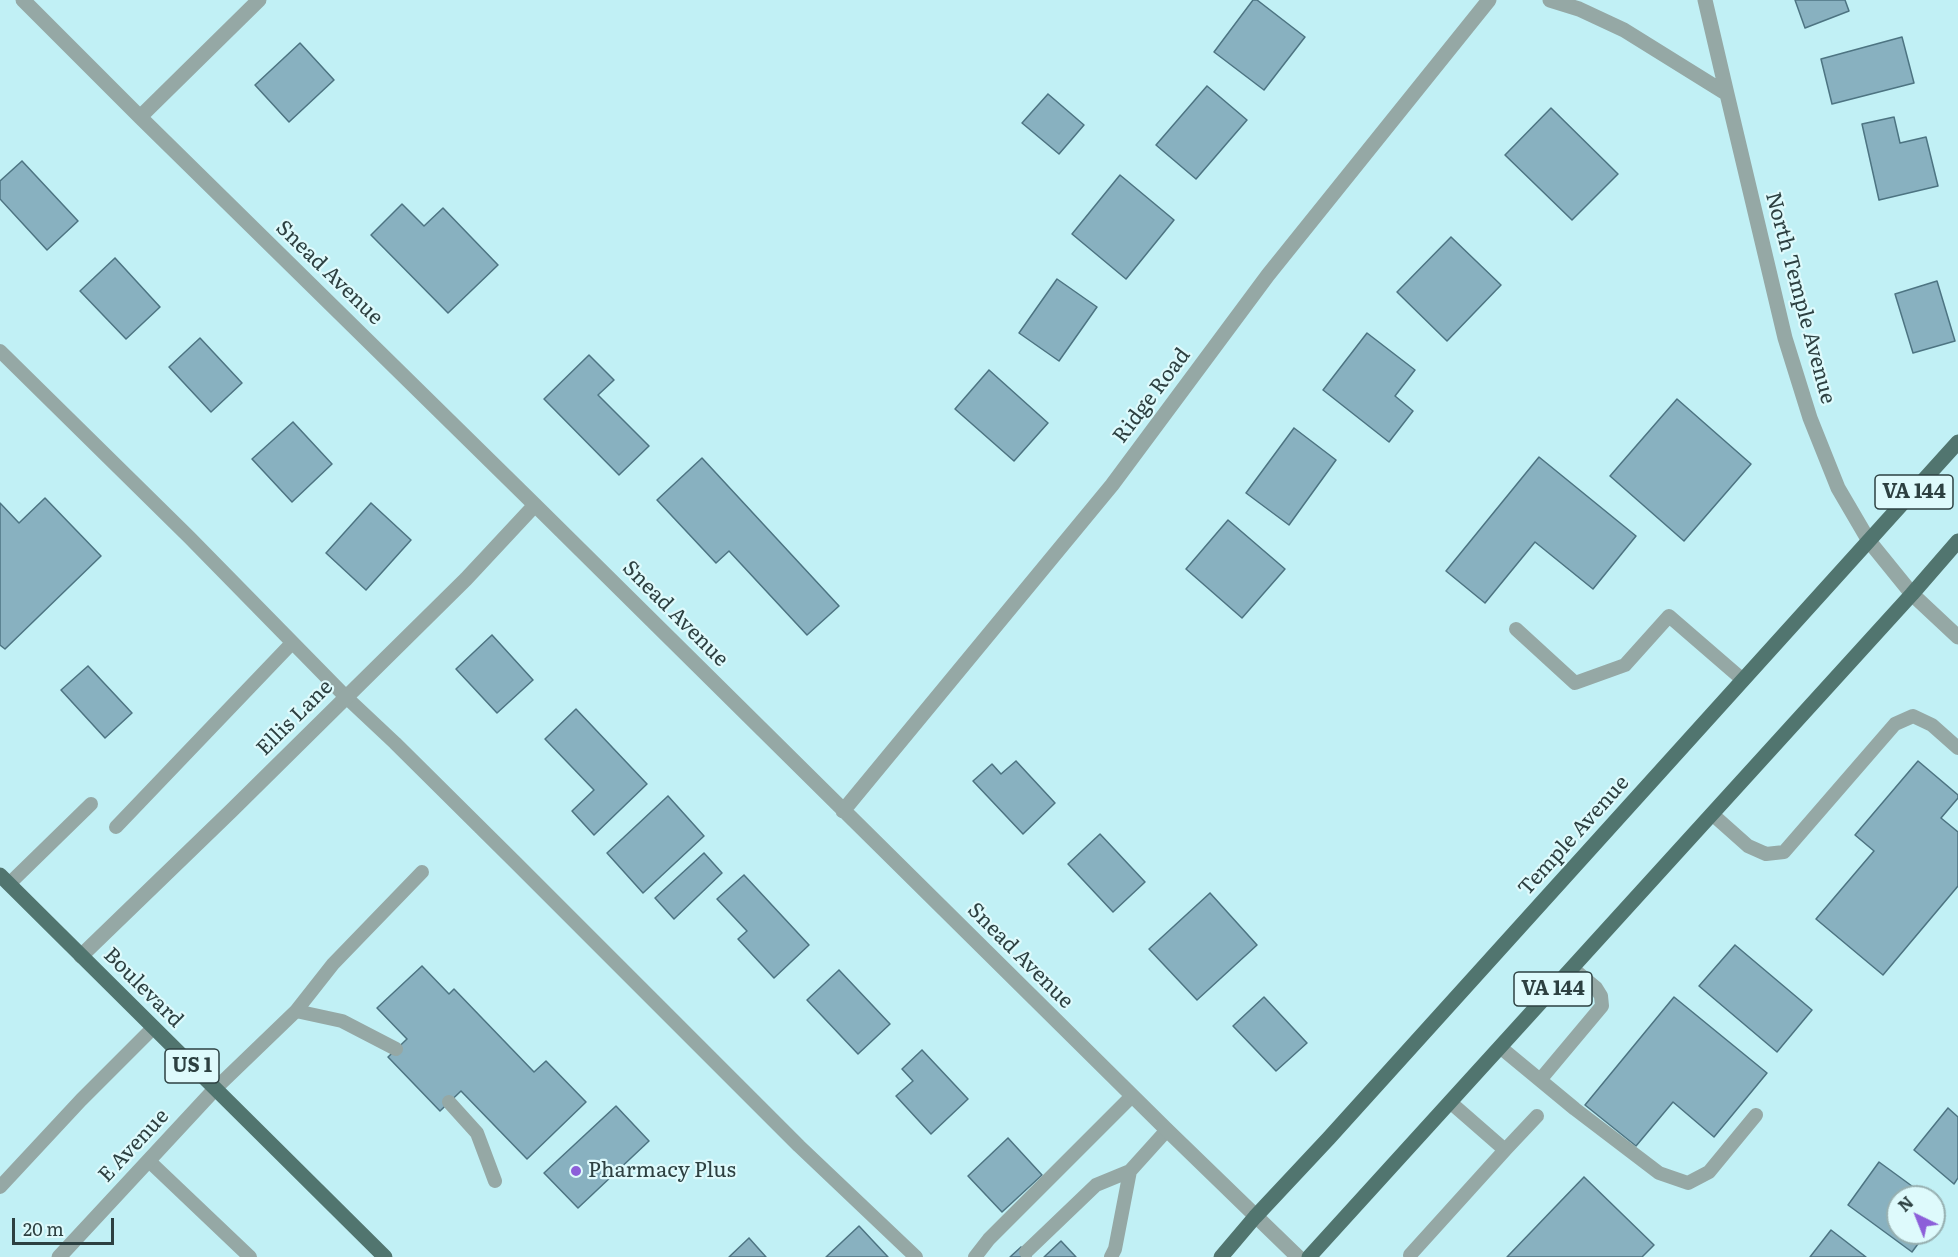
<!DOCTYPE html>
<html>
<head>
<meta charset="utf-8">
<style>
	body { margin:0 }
	#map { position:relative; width:1958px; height:1257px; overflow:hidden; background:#c1f0f5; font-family:Literata,serif }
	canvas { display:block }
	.north { position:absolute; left:1886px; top:1185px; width:60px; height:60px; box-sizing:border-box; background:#defafc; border:2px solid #97b0b1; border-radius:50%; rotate:317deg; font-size:16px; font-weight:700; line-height:24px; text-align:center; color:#2d4041 }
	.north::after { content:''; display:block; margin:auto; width:21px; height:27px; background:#8c5fd9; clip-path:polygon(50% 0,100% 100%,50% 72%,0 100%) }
	.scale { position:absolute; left:12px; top:1218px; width:102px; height:27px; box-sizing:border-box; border:3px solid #2d4041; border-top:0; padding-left:8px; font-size:18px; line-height:21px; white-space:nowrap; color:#2d4041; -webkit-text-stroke:4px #defafc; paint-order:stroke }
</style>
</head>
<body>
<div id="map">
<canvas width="1958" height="1257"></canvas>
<div class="north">N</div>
<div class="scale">20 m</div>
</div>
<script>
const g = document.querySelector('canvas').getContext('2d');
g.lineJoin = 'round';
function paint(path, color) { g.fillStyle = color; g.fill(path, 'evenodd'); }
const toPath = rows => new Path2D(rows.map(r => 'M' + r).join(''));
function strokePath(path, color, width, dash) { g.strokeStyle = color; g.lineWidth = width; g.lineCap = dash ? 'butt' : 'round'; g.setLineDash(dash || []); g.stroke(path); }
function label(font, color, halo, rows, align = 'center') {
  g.font = font + ' Literata,serif'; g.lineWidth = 4.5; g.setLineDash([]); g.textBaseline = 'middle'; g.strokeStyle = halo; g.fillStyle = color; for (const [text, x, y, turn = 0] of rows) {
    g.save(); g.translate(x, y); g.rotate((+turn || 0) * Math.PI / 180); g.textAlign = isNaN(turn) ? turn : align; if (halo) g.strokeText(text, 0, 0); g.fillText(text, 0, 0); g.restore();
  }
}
const building = toPath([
	[1253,0,1257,0,1305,37,1264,90,1214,52,1253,0],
	[1795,0,1845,0,1849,11,1805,28,1795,0],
	[1902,37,1914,83,1832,104,1821,59,1902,37],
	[300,43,334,80,289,122,255,85,300,43],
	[1207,86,1247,120,1196,179,1156,145,1207,86],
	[1048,94,1084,125,1059,154,1022,123,1048,94],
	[1551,108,1618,174,1572,220,1505,155,1551,108],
	[1894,117,1900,143,1926,137,1938,186,1879,200,1862,124,1894,117],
	[22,161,78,221,47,250,0,199,0,181,22,161],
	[1120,175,1174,220,1126,279,1072,234,1120,175],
	[402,204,424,226,443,208,498,265,448,313,371,235,402,204],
	[1451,237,1501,285,1447,341,1397,292,1451,237],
	[115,258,160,307,126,339,80,291,115,258],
	[1057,279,1097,307,1059,361,1019,333,1057,279],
	[1937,281,1955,341,1913,353,1895,294,1937,281],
	[1367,333,1415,370,1395,396,1413,411,1389,442,1323,390,1367,333],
	[200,338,242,383,211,412,169,367,200,338],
	[589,355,614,380,598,395,649,446,619,475,544,399,589,355],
	[989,370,1048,423,1014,461,955,409,989,370],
	[1677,399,1751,464,1684,541,1610,476,1677,399],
	[293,422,332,464,292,502,252,459,293,422],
	[1294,428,1336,460,1289,525,1246,493,1294,428],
	[1539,457,1636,536,1593,589,1535,542,1485,603,1446,571,1539,457],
	[702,458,839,606,807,635,729,551,716,563,657,500,702,458],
	[45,498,101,556,5,649,0,645,0,503,19,523,45,498],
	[371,503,411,540,366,590,326,553,371,503],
	[1228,520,1285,569,1242,618,1186,569,1228,520],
	[492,635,533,680,497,713,456,669,492,635],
	[88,666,132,713,105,738,61,690,88,666],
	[576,709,647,784,594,835,572,811,594,790,545,739,576,709],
	[1016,761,1055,803,1023,834,973,781,992,764,1001,774,1016,761],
	[1918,761,1958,795,1958,798,1941,818,1958,832,1958,886,1883,975,1816,919,1874,851,1855,835,1918,761],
	[668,796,704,836,643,893,607,853,668,796],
	[1100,834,1145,882,1113,912,1068,864,1100,834],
	[704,853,722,873,674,919,655,898,704,853],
	[744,875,809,945,774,978,738,939,747,931,717,899,744,875],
	[1210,893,1257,945,1197,1000,1149,949,1210,893],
	[1735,945,1812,1010,1777,1052,1699,986,1735,945],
	[422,966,449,994,454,989,534,1072,546,1061,586,1102,527,1159,461,1091,440,1111,388,1057,407,1039,377,1008,422,966],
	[839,970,890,1024,858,1054,807,1000,839,970],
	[1264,997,1307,1043,1276,1071,1233,1026,1264,997],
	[1674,997,1767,1073,1714,1137,1673,1102,1636,1146,1585,1105,1674,997],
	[922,1050,968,1099,931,1134,896,1096,913,1081,902,1069,922,1050],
	[616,1106,649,1141,578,1208,544,1173,616,1106],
	[1948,1108,1958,1117,1958,1178,1954,1184,1914,1150,1948,1108],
	[1008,1138,1042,1175,1002,1212,968,1176,1008,1138],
	[1879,1162,1927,1197,1898,1197,1898,1233,1926,1233,1912,1252,1848,1205,1879,1162],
	[1584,1177,1654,1245,1642,1257,1507,1257,1584,1177],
	[1934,1202,1944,1209,1934,1222,1934,1202],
	[859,1226,888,1257,826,1257,859,1226],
	[1831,1230,1866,1257,1810,1257,1831,1230],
	[749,1238,766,1257,729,1257,749,1238],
	[1061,1241,1076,1257,1044,1257,1061,1241],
	[1021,1247,1031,1257,1010,1257,1021,1247]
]);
paint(building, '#88b1c0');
strokePath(building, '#4d7482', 1.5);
strokePath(toPath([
	[0,351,189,537,346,697,395,743,516,863,799,1146,916,1257],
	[1516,629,1575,683,1625,665,1669,616,1743,680],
	[1712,814,1748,846,1766,854,1784,852,1895,724,1913,716,1932,725,1958,748],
	[116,827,292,643],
	[9,884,91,804],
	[296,1011,342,1021,396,1049],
	[1500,1047,1575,1109,1659,1173,1688,1183,1709,1172,1756,1115],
	[1540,1080,1602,1006,1601,996,1596,988,1572,968],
	[215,1089,296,1011,333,964,422,872],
	[449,1102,477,1133,495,1181],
	[1505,1150,1537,1116],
	[149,1161,250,1257],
	[0,1187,81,1100,153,1028],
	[1026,1252,1096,1185,1130,1171],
	[1410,1255,1505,1150,1450,1102],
	[975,1257,989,1239,1132,1096],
	[1111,1257,1115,1249,1130,1171,1167,1130]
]), '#95a8a5', 14);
strokePath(toPath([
	[23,0,140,117,535,505,1167,1130,1298,1257],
	[1550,0,1579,9,1624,30,1727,94,1785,338,1810,418,1838,488,1869,541,1912,594,1958,637],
	[1705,0,1727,94],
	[140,117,259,0],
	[843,811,1112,485,1268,275,1489,0],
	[81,956,231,811,466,579,535,505],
	[59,1257,215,1089]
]), '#95a8a5', 15);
strokePath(toPath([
	[0,875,385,1257],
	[1221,1257,1255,1217,1329,1138,1958,442],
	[1309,1257,1912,594,1958,541]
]), '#51756f', 15);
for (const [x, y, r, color] of [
	[576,1171,6,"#8c5fd9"]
]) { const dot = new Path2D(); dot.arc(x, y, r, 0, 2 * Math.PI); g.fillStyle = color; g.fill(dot); strokePath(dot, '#defafc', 2); }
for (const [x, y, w] of [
	[1914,492,78],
	[1553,989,78],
	[192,1066,54]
]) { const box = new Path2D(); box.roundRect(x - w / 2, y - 17, w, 34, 4.5); g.fillStyle = '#defafc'; g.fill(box); strokePath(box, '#2d4041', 1.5); }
label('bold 20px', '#2d4041', null, [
	["VA 144",1914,492],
	["VA 144",1553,989],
	["US 1",192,1066]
]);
label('21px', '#2d4041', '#defafc', [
	["Snead Avenue",329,273,44],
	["North Temple Avenue",1800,298,75],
	["Ridge Road",1152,396,-53],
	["Snead Avenue",675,614,45],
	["Ellis Lane",295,718,-45],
	["Temple Avenue",1574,836,-48],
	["Snead Avenue",1020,956,45],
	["Boulevard",143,988,45],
	["E Avenue",134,1146,-47]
]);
label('21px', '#2d4041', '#defafc', [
	["Pharmacy Plus",588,1171]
], 'left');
</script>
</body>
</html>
